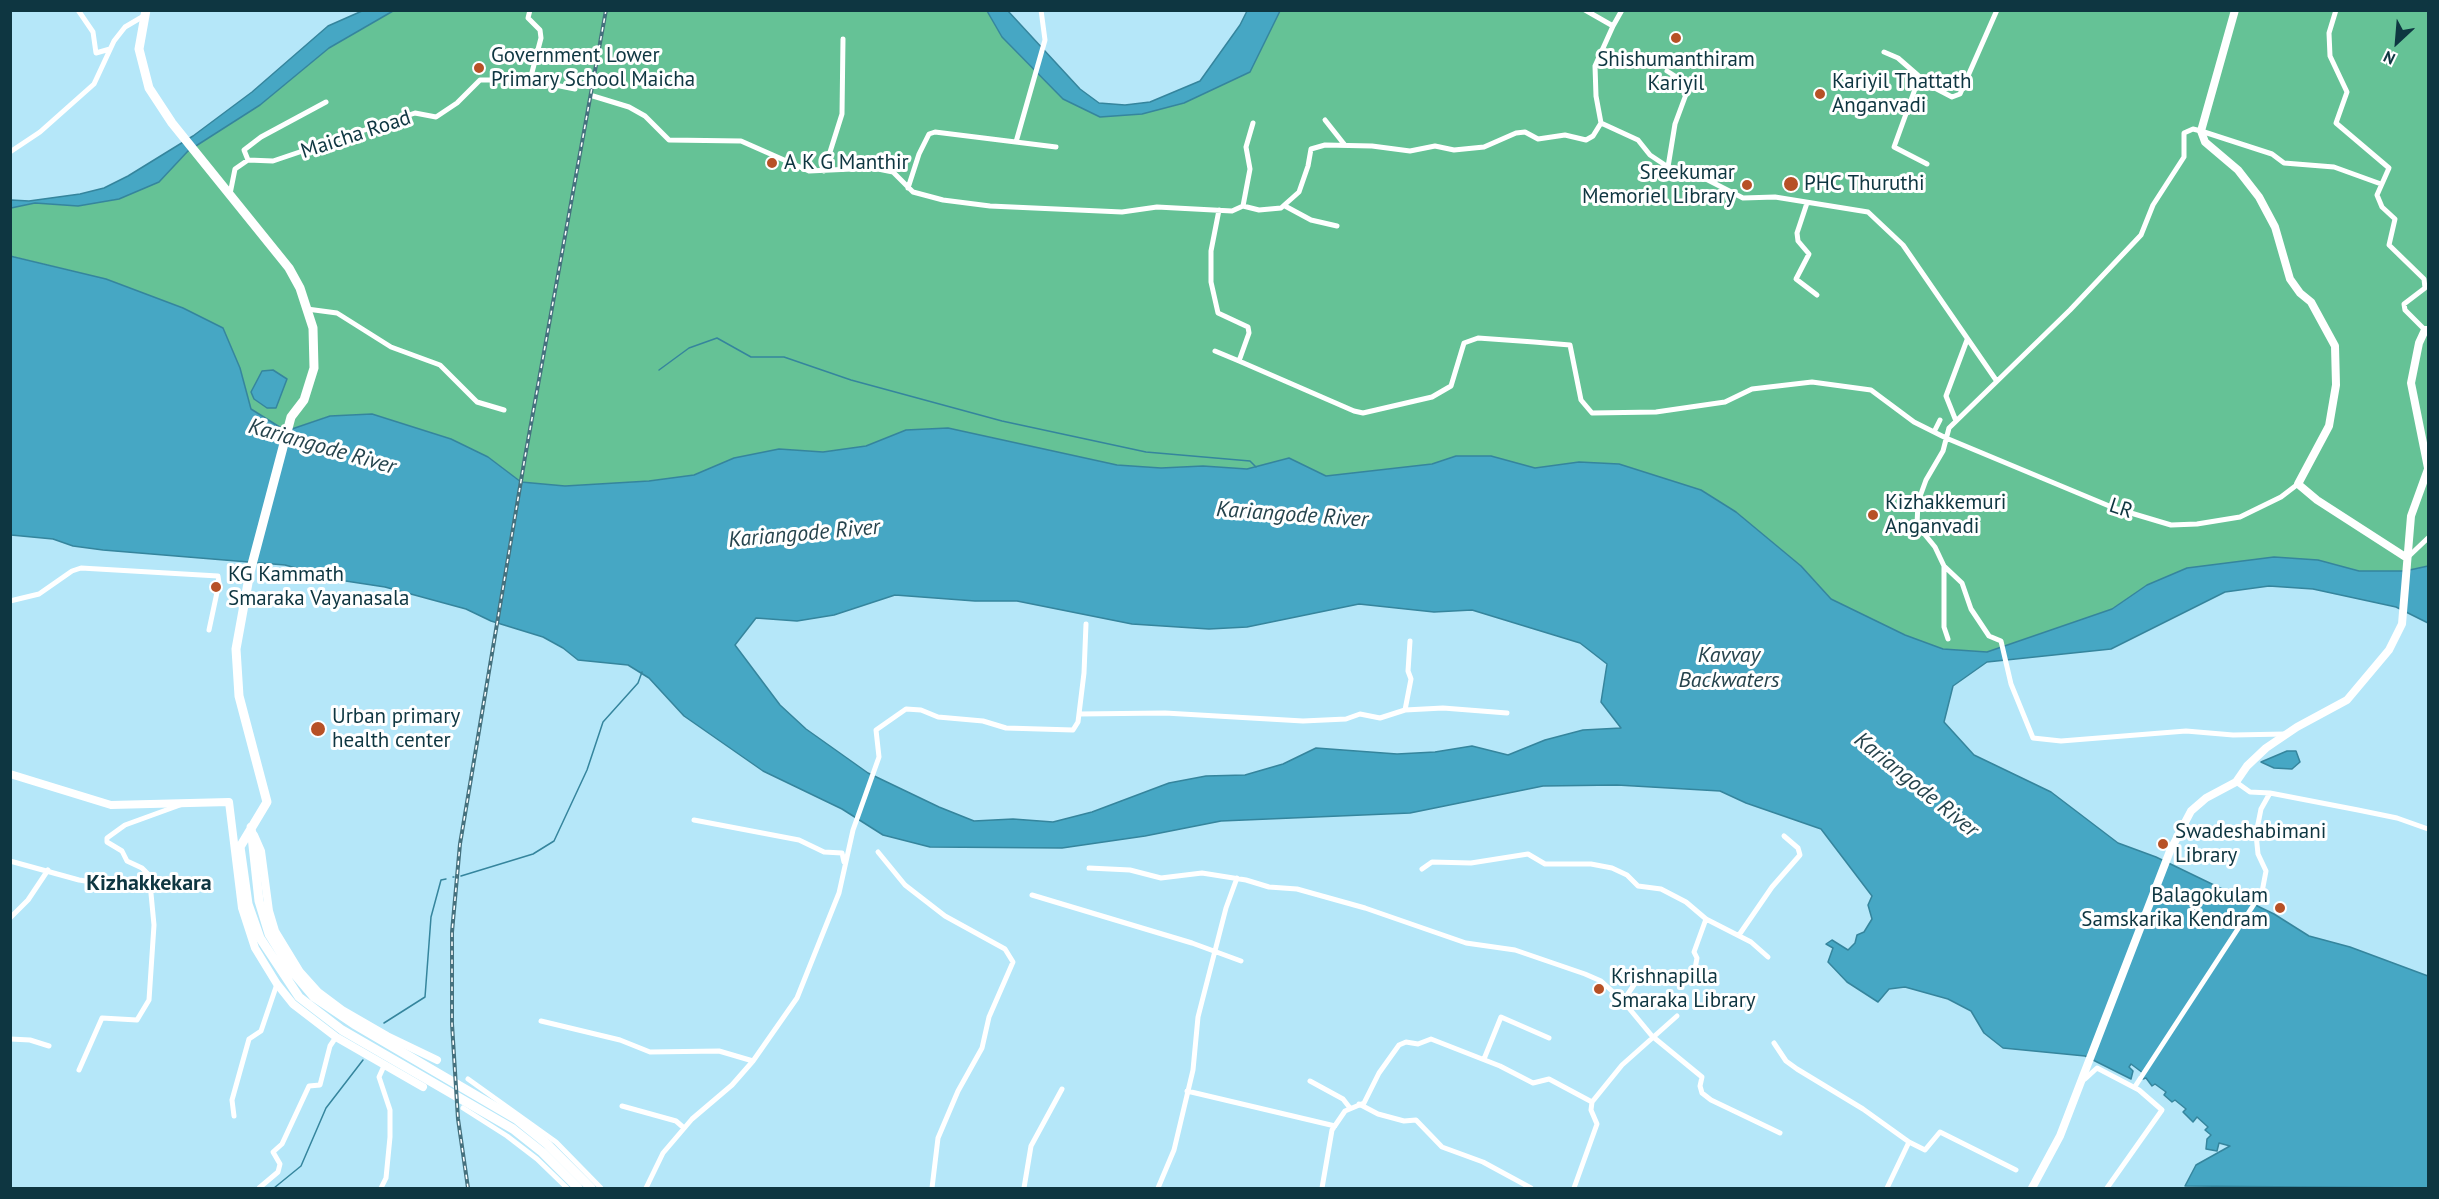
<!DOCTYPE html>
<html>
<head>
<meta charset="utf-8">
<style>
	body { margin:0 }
	#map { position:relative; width:2439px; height:1199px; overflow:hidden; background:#b5e7f9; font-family:"PT Sans",sans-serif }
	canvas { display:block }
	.frame { position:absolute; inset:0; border:12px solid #0e3641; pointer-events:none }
	.north { position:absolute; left:2367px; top:12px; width:60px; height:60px; -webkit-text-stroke:4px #fff; paint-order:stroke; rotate:206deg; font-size:16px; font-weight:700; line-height:24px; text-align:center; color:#0e3641 }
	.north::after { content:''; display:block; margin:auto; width:21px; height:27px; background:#0e3641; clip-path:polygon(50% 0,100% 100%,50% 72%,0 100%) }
</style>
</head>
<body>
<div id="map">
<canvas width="2439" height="1199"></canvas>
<div class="frame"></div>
<div class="north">N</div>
</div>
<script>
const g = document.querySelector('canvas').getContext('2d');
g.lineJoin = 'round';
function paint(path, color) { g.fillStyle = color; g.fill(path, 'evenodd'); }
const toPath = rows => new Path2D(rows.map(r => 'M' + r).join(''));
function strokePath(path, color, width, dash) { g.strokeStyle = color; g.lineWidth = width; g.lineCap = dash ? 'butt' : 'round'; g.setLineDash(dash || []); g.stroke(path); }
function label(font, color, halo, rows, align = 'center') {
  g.font = font + ' "PT Sans",sans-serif'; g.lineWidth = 6; g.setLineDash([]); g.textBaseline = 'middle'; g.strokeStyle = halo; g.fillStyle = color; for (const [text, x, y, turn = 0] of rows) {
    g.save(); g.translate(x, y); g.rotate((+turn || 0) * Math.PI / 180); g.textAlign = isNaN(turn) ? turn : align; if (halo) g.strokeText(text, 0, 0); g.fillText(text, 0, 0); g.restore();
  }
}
paint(toPath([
	[393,11,987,11,1002,37,1063,99,1142,114,1184,103,1250,72,1280,11,2428,11,2428,566,2405,571,2359,571,2318,560,2147,585,2112,609,1987,652,1943,649,1905,635,1831,599,1801,566,1736,512,1701,490,1619,464,1579,462,1535,468,1491,456,1456,456,1432,464,1326,476,1289,458,1247,469,1203,466,1161,468,1117,465,948,428,906,430,867,446,823,452,779,449,734,458,694,475,649,481,565,486,521,482,488,457,451,439,372,414,329,416,286,431,251,409,240,368,223,328,183,308,106,279,11,256,10,208,35,203,78,206,119,199,159,182,188,151,260,105,329,48]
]), '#65c296');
const water = toPath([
	[362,11,393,11,329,48,260,105,188,151,159,182,119,199,78,206,35,203,11,208,11,200,29,201,80,194,104,188,128,176,193,136,252,92,328,26,362,11],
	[987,11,1008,11,1080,89,1099,103,1125,105,1150,102,1200,81,1240,25,1247,11,1280,11,1250,72,1184,103,1142,114,1100,117,1063,99,1002,37,987,11],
	[10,256,106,279,183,308,223,328,240,368,251,409,286,431,330,416,372,414,451,439,488,457,521,482,565,486,649,481,694,475,734,458,779,449,823,452,866,446,906,430,948,428,1117,465,1161,468,1203,466,1247,469,1289,458,1326,476,1432,464,1456,456,1491,456,1535,468,1579,462,1619,464,1701,490,1736,512,1801,566,1831,599,1905,635,1943,649,1987,652,2112,609,2147,585,2187,568,2274,557,2318,560,2359,571,2405,571,2428,566,2428,623,2396,607,2313,589,2269,586,2225,592,2111,649,1987,662,1953,686,1944,722,1974,755,2051,792,2118,843,2156,857,2274,914,2309,936,2350,947,2428,976,2428,1188,2185,1186,2196,1165,2230,1146,2219,1143,2217,1151,2206,1149,2207,1139,2211,1135,2205,1130,2208,1127,2197,1117,2193,1122,2183,1112,2186,1109,2175,1100,2172,1102,2164,1095,2166,1092,2155,1084,2152,1086,2146,1078,2143,1079,2140,1076,2143,1073,2131,1064,2129,1067,2133,1071,2131,1079,2085,1056,2003,1048,1984,1033,1971,1011,1948,999,1905,987,1889,989,1878,1002,1847,982,1828,962,1833,948,1826,944,1832,940,1848,950,1855,943,1857,935,1864,932,1872,919,1868,905,1872,896,1821,829,1746,803,1720,791,1617,785,1543,786,1410,813,1221,821,1145,836,1062,848,930,847,883,835,842,809,763,771,684,716,649,678,628,665,578,660,563,648,543,637,491,621,466,609,385,587,339,580,285,565,103,550,73,546,53,539,11,535,10,256],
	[895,595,975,601,1017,601,1132,624,1209,629,1247,627,1359,604,1434,612,1472,610,1580,643,1607,664,1601,702,1621,728,1583,730,1545,740,1508,755,1472,746,1435,752,1397,754,1316,748,1283,764,1245,775,1206,776,1169,783,1092,812,1053,822,1013,819,974,821,939,807,868,773,806,729,780,705,735,645,756,618,797,621,834,615,895,595],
	[273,370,287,379,276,408,267,408,254,399,251,392,262,371,273,370],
	[2287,751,2296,751,2300,762,2292,769,2274,768,2261,762,2287,751]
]);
paint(water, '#46a7c4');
strokePath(water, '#35859d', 1.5);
strokePath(toPath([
	[659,370,689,348,717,338,751,357,784,357,851,380,1002,421,1146,452,1250,461,1256,467],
	[461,876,533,854,554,841,587,770,603,722,638,683,642,672],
	[453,877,454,877],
	[384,1023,425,997,431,917,441,880,446,879],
	[274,1188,301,1166,326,1108,363,1060]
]), '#35859d', 1.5);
strokePath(toPath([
	[78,10,93,32,96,53,110,49],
	[530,10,528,18,540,30,541,38,530,80],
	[1585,10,1613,26,1595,66,1596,96,1601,123,1638,140,1650,155,1668,167,1700,176,1743,198,1775,197,1868,212,1903,245,1996,380],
	[2336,10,2329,33,2330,56,2347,92,2336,123,2389,168,2377,195,2382,207,2395,219,2389,245,2424,279,2425,288,2404,304,2405,310,2425,330],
	[1613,26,1622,10],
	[1884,52,1898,58,1929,85,1952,97,1960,94,1997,10],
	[1667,71,1686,83,1688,89,1675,124,1668,167],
	[1919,78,1894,147,1927,164],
	[593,96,629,107,645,116,669,140,741,141,809,171,873,168,893,172,913,192,943,200,990,206,1122,212,1157,207,1232,211,1243,206,1259,210,1281,208,1299,192,1308,166,1311,149,1325,145,1372,146,1410,151,1435,146,1454,150,1484,147,1516,133,1525,132,1538,139,1565,135,1586,140,1593,136,1601,123],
	[1325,120,1344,144],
	[1016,142,1045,40,1041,10],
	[10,152,40,132,94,84,114,41,125,27,142,17],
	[248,160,244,150,261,137,326,102],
	[824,171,842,114,843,39],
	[908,188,919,154,929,134,935,132,1056,147],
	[230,194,235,169,248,160,273,161,415,113,436,117,457,103,480,80,530,80,575,89],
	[1807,203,1797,233,1798,241,1809,254,1796,279,1817,295],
	[1243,206,1250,169,1246,147,1253,123],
	[1285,206,1311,220,1337,226],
	[1219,210,1211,251,1211,282,1218,313,1248,327,1249,333,1239,361,1354,411,1363,413,1432,397,1451,386,1464,343,1478,338,1534,342,1570,345,1581,400,1592,413,1656,412,1725,402,1752,389,1812,382,1871,390,1914,422,1946,438,2114,508,2171,525,2197,524,2240,517,2281,497,2298,484],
	[307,309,337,313,391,347,440,365,477,402,504,410],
	[1215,351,1239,361],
	[1956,421,1946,396,1967,340],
	[1934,432,1940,420],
	[2408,557,2428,538],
	[1944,566,1962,583,1971,609,1989,636,2001,641,2011,684,2033,738,2061,741,2186,731,2233,735,2286,734],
	[10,601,39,594,72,571,81,568,218,576,219,583,209,630],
	[1948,639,1944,627,1944,566,1935,547,1917,525,1918,502,1926,480,1943,451,1949,428,2070,310,2141,235,2153,205,2184,157,2184,133,2193,129,2201,131,2272,154,2284,163,2334,167,2381,184],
	[1405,710,1443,708,1507,713],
	[1079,714,1165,713,1303,721,1346,719,1360,714,1380,718,1405,710,1411,679,1408,671,1410,641],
	[2236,782,2250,792,2270,793,2358,810,2397,818,2428,829],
	[694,820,799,840,824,852,842,853,844,862],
	[878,852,905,885,945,916,1005,949,1013,962,989,1017,982,1048,958,1091,938,1138,932,1188],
	[10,861,79,880,105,884,128,886,150,883,149,875,142,868,127,861,122,851,107,842,107,838,125,825,180,805],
	[1089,868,1130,870,1161,878,1202,873,1246,880,1269,887,1297,889,1365,908,1466,943,1515,950,1585,974,1601,981,1623,1001,1652,1036,1702,1077,1700,1086,1702,1093,1711,1100,1780,1133],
	[1422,869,1432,862,1471,863,1528,854,1545,864,1591,864,1612,868,1627,875,1638,886,1661,889,1686,902,1706,919,1694,952,1697,958,1694,974,1683,979,1646,976,1636,982,1623,1001],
	[1032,895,1192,943,1241,961],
	[10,918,28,900,48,870],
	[1706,919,1751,942,1768,957],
	[1739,935,1772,887,1800,855,1798,848,1784,836],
	[541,1021,620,1040,650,1052,719,1051,753,1061],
	[10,1039,30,1040,49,1046],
	[1774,1043,1786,1061,1797,1069,1863,1109,1909,1142,1887,1188],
	[1484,1059,1501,1017,1549,1038],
	[79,1070,102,1018,137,1020,149,1000,154,925,150,883],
	[468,1079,556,1142,601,1188],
	[2085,1079,2097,1068,2139,1090,2162,1110,2107,1188],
	[1310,1081,1343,1099,1350,1108],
	[2136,1085,2262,892,2266,871,2258,854,2256,834,2261,809,2270,793],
	[1187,1091,1335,1126],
	[1359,1104,1378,1114,1404,1121,1416,1120,1442,1147,1483,1162,1531,1188],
	[622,1106,676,1121,684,1128],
	[463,1108,507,1136,537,1159,567,1188],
	[234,1116,232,1100,249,1039,261,1031,277,984],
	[1909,1142,1925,1150,1940,1132,2016,1170],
	[259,1188,278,1172,280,1164,273,1152,282,1144,309,1086,320,1085,330,1046,336,1037],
	[381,1188,386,1178,390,1137,390,1110,379,1077,384,1066],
	[646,1188,663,1153,692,1119,732,1085,753,1061,797,998,839,893,853,830,879,757,876,730,906,709,921,710,938,717,983,721,1006,728,1073,730,1078,722,1084,673,1086,624],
	[1024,1188,1031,1146,1062,1089],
	[1158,1188,1174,1150,1193,1070,1198,1017,1226,908,1237,878],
	[1322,1188,1332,1130,1345,1111,1364,1103,1379,1073,1399,1045,1406,1042,1418,1044,1431,1039,1500,1066,1533,1083,1549,1079,1592,1102],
	[1574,1188,1597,1124,1591,1110,1592,1102,1622,1065,1677,1016]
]), '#fff', 5);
strokePath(toPath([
	[2235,10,2201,131,2205,142,2238,170,2259,197,2275,227,2290,279,2300,293,2311,302,2335,346,2336,385,2329,426,2298,484,2317,500,2407,558],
	[2428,330,2425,330,2419,343,2411,383,2428,468],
	[10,774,111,805,229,802,242,908,255,948,277,984,293,1004,336,1037,423,1087],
	[254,835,261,851,269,911,275,931,300,972,318,992,342,1010,387,1036,437,1060],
	[2032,1188,2060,1136,2170,851,2191,811,2206,798,2236,782,2247,766,2266,748,2297,727,2347,700,2389,650,2402,624,2411,516,2428,469]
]), '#fff', 8);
strokePath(toPath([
	[146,10,139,49,149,88,172,123,289,268,300,288,313,328,314,368,304,400,291,417,250,572,236,649,239,696,267,802,240,847,248,904,260,938,299,997,342,1030,513,1129,542,1152,578,1188],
	[251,827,259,901,269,934,292,971,314,997,354,1024,516,1119,547,1144,591,1188]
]), '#fff', 9);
const rail = toPath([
	[468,1188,458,1119,452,1024,452,932,460,844,525,457,606,10]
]);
strokePath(rail, '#45717e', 4);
strokePath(rail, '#fff', 1.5, [4.5]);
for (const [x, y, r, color] of [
	[1676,38,6,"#b75126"],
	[479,68,6,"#b75126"],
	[1820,94,6,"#b75126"],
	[772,163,6,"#b75126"],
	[1791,184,8,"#b75126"],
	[1747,185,6,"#b75126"],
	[1873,515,6,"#b75126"],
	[216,587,6,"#b75126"],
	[318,729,8,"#b75126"],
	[2163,844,6,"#b75126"],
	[2280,908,6,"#b75126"],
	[1599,989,6,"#b75126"]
]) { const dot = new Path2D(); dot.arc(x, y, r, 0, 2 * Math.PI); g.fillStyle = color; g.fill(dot); strokePath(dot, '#fff', 2); }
label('21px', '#0e3641', '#fff', [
	["Government Lower",491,56],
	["Primary School Maicha",491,80],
	["Shishumanthiram",1676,60,"center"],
	["Kariyil",1676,84,"center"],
	["Kariyil Thattath",1832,82],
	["Anganvadi",1832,106],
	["A K G Manthir",784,163],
	["Sreekumar",1735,173,"right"],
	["Memoriel Library",1735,197,"right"],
	["PHC Thuruthi",1804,184],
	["Kizhakkemuri",1885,503],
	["Anganvadi",1885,527],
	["KG Kammath",228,575],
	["Smaraka Vayanasala",228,599],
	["Urban primary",332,717],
	["health center",332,741],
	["Swadeshabimani",2175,832],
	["Library",2175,856],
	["Balagokulam",2268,896,"right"],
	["Samskarika Kendram",2268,920,"right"],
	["Krishnapilla",1611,977],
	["Smaraka Library",1611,1001]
], 'left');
label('21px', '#0e3641', '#fff', [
	["Maicha Road",356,135,-18],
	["LR",2121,509,18]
]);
label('italic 22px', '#26444d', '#fff', [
	["Kariangode River",322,447,16],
	["Kariangode River",1292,515,4],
	["Kariangode River",804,534,-5],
	["Kavvay",1729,656],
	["Backwaters",1729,681],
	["Kariangode River",1916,785,39]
]);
label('bold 22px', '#0e3641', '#fff', [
	["Kizhakkekara",149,884]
]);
</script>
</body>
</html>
